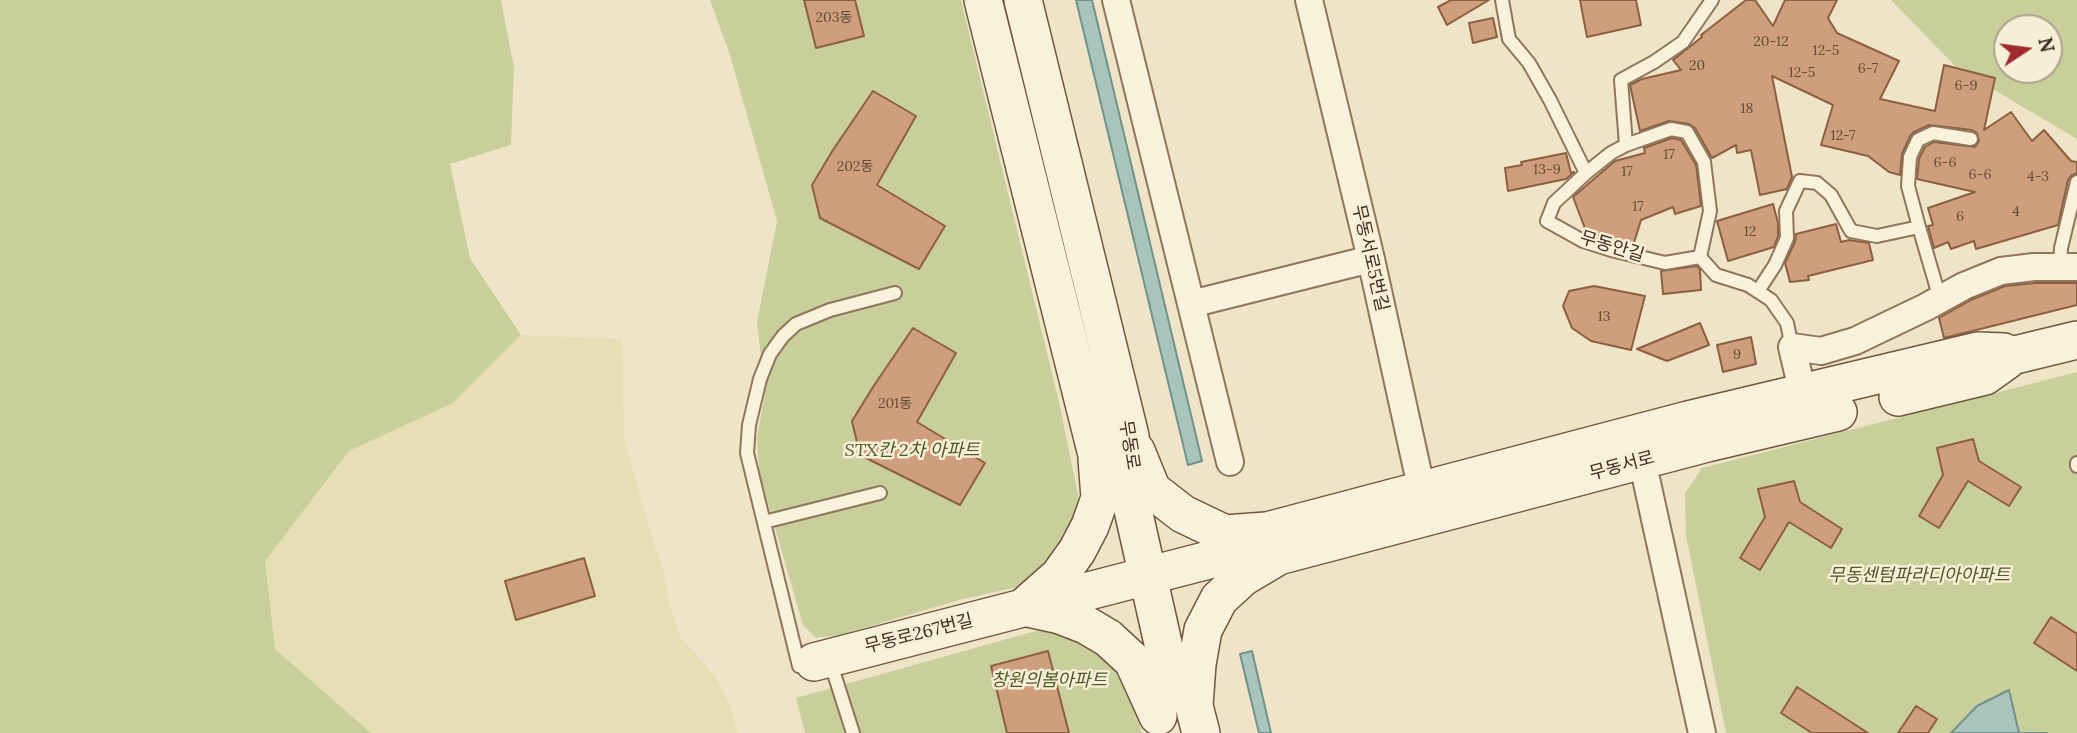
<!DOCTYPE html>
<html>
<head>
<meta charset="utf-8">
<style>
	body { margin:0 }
	#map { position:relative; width:2077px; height:733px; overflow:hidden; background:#f0e4c8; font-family:Lora,serif }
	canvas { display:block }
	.north { position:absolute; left:1993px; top:14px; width:70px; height:70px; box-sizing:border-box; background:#f7eed8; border:2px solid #ada18e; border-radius:50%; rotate:77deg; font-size:19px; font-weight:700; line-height:28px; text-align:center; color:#3d2e20 }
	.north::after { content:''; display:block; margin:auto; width:24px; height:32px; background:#9e2a2b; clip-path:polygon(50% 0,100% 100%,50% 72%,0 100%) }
</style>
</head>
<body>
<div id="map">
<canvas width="2077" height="733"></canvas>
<div class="north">N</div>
</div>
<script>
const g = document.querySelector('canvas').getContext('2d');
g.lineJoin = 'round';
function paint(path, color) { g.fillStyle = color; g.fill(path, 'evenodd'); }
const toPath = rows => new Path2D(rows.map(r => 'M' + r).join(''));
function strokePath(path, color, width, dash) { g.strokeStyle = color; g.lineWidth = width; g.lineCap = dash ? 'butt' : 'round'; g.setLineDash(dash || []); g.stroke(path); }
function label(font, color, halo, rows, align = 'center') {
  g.font = font + ' Lora,"Noto Sans KR",serif'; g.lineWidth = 5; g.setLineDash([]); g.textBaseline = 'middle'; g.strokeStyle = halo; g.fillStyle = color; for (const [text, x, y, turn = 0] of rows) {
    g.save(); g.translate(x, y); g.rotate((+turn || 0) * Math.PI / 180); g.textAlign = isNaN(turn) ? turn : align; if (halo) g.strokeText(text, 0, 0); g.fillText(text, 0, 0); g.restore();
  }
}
paint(toPath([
	[521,335,622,339,624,438,654,544,664,571,669,604,680,637,716,677,730,706,738,733,371,733,275,649,265,560,349,451,453,403]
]), '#e6deb5');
paint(toPath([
	[0,0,501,0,514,68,511,145,450,164,470,258,521,335,453,403,349,451,265,561,275,649,371,733,0,733],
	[710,0,961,0,1059,402,1079,500,1072,539,1022,586,963,599,840,635,816,638,803,625,759,472,757,438,765,393,757,322,777,221,730,55],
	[1891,0,2077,0,2077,139,1957,68],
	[2007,28,2049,28,2049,70,2007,70],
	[2077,372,2077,733,1726,733,1686,536,1685,493,1702,468],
	[1050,627,1098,642,1127,677,1142,733,805,733,796,698]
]), '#c9cf9b');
const water = toPath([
	[1076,0,1092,0,1202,461,1188,465,1076,0],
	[1252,651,1271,733,1259,733,1240,654,1252,651],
	[2009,690,2019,733,2047,733,1951,733,1977,706,2009,690]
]);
paint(water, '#a9c4bc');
strokePath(water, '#6f938a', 2);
const building = toPath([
	[804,0,855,0,864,36,816,48,804,0],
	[1451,0,1489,0,1447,25,1438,7,1451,0],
	[1580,0,1636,0,1641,25,1587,37,1580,0],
	[1746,0,1755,0,1773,26,1785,0,1837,0,1828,18,1837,33,1899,61,1880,99,1935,111,1944,65,1995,78,1984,130,2011,112,2032,141,2044,130,2071,161,2077,162,2077,173,2071,176,2068,180,2058,225,1976,249,1974,241,1951,249,1948,242,1934,248,1928,226,1933,225,1928,208,1975,192,1917,179,1919,159,1925,147,1934,142,1975,147,1979,141,1977,133,1972,130,1929,125,1914,132,1910,136,1902,154,1900,175,1889,172,1868,156,1821,145,1833,105,1772,76,1792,177,1787,189,1760,195,1751,150,1737,153,1736,145,1712,158,1695,128,1689,124,1669,121,1640,131,1630,85,1642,79,1681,70,1673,60,1702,37,1701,35,1746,0],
	[1493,18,1497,37,1473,43,1469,23,1493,18],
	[873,91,916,116,877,185,945,226,919,269,820,218,812,185,833,150,873,91],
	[1672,138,1681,140,1696,165,1701,206,1675,214,1673,207,1641,220,1633,246,1586,231,1573,197,1615,161,1645,153,1644,148,1672,138],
	[1566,153,1571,173,1574,172,1566,179,1508,191,1505,168,1522,165,1521,162,1566,153],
	[1773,204,1778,223,1778,236,1774,247,1728,261,1717,221,1773,204],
	[1836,224,1841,242,1849,240,1869,243,1873,260,1808,276,1809,280,1790,282,1785,263,1795,242,1796,234,1836,224],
	[1697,266,1700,270,1701,290,1663,294,1661,271,1697,266],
	[2035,283,2077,283,2077,305,1944,338,1939,318,1971,300,2005,286,2035,283],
	[1594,286,1645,296,1631,350,1591,341,1572,328,1563,306,1569,291,1594,286],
	[1700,323,1709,345,1667,361,1637,349,1700,323],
	[913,328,956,353,917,422,985,463,960,505,860,455,852,421,873,387,913,328],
	[1751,337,1756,364,1723,372,1717,345,1751,337],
	[1973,439,1979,461,2021,487,2009,506,1968,481,1939,528,1919,516,1943,475,1937,448,1973,439],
	[1794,481,1800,502,1842,529,1831,548,1789,522,1760,570,1740,558,1765,517,1758,489,1794,481],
	[584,558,595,596,516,620,505,581,584,558],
	[2051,617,2077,634,2077,671,2034,643,2051,617],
	[1048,651,1069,733,1007,733,991,666,1048,651],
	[1797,687,1868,733,1812,733,1781,713,1797,687],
	[1916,706,1937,719,1928,733,1898,733,1916,706]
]);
paint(building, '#cf9f7d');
strokePath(building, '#8d5f41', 2);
const lane = toPath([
	[1502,0,1509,39,1529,63,1550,100,1586,173,1554,203,1547,221,1583,241,1611,250,1665,263,1700,257,1710,211,1704,162,1687,132,1671,129,1626,145,1611,153,1586,173],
	[1626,145,1621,80,1654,62,1683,42,1712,0],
	[1919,227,1908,186,1910,157,1918,140,1933,133,1971,139],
	[1700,257,1716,275,1748,285,1771,300,1787,323,1792,347],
	[2060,266,2061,248,2077,182],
	[1758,291,1775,265,1787,238,1786,211,1800,181,1817,183,1831,195,1851,231,1877,236,1919,227,1940,299],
	[2077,463,2077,466],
	[764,522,880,493],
	[830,661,853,733],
	[799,666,747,453,749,425,760,379,770,354,783,336,796,324,830,310,895,293]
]);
const street = toPath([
	[1116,0,1230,462],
	[1309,0,1371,259,1425,505],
	[1191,304,1371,259],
	[1803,394,1792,347,1821,351,1855,341,1926,307,1964,286,2001,271,2034,267,2077,267],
	[1642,460,1702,733]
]);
const secondary = toPath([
	[983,0,1096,451,1104,471,1115,488,1131,501],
	[1023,0,1130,436,1134,464,1135,485,1131,501,1167,661,1177,674,1194,706,1201,733],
	[1898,397,1985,376,2006,361,2011,356],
	[1136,451,1152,490,1183,514,1225,534,1266,531],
	[1228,555,1244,561,1278,556,1707,443,1838,412],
	[1025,606,1059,576,1077,551,1090,526,1100,498,1097,459],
	[1028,608,1060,615,1086,625,1108,638,1133,661,1158,716],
	[814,662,1228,555,1242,543,1271,530,1688,420,1978,351,2004,352,2011,356,2077,340],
	[1194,706,1197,664,1203,630,1219,599,1243,577,1275,558]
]);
strokePath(lane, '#8d765c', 16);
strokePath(street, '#8d765c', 30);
strokePath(secondary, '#6f573f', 40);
strokePath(lane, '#faf1dc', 12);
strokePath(street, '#faf1dc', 26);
strokePath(secondary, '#faf1dc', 37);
label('14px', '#624a37', null, [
	["203동",834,18],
	["20-12",1771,42],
	["12-5",1826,51],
	["20",1697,66],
	["6-7",1868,69],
	["12-5",1802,73],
	["6-9",1966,86],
	["18",1747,109],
	["12-7",1843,136],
	["17",1669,155],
	["6-6",1945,163],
	["202동",855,167],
	["13-9",1547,170],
	["17",1627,172],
	["6-6",1980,175],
	["4-3",2038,177],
	["17",1638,207],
	["4",2016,212],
	["6",1960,217],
	["12",1750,232],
	["13",1604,317],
	["9",1737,355],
	["201동",895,404]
]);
label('18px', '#3d2e20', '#f7eed8', [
	["무동안길",1612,247,17],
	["무동서로5번길",1370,258,77],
	["무동로",1129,445,81],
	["무동서로",1622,466,-15],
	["무동로267번길",919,634,-14]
]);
label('italic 18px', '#4d5a26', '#f7eed8', [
	["STX칸 2차 아파트",912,451],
	["무동센텀파라디아아파트",1919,576],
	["창원의봄아파트",1049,681]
]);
</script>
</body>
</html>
